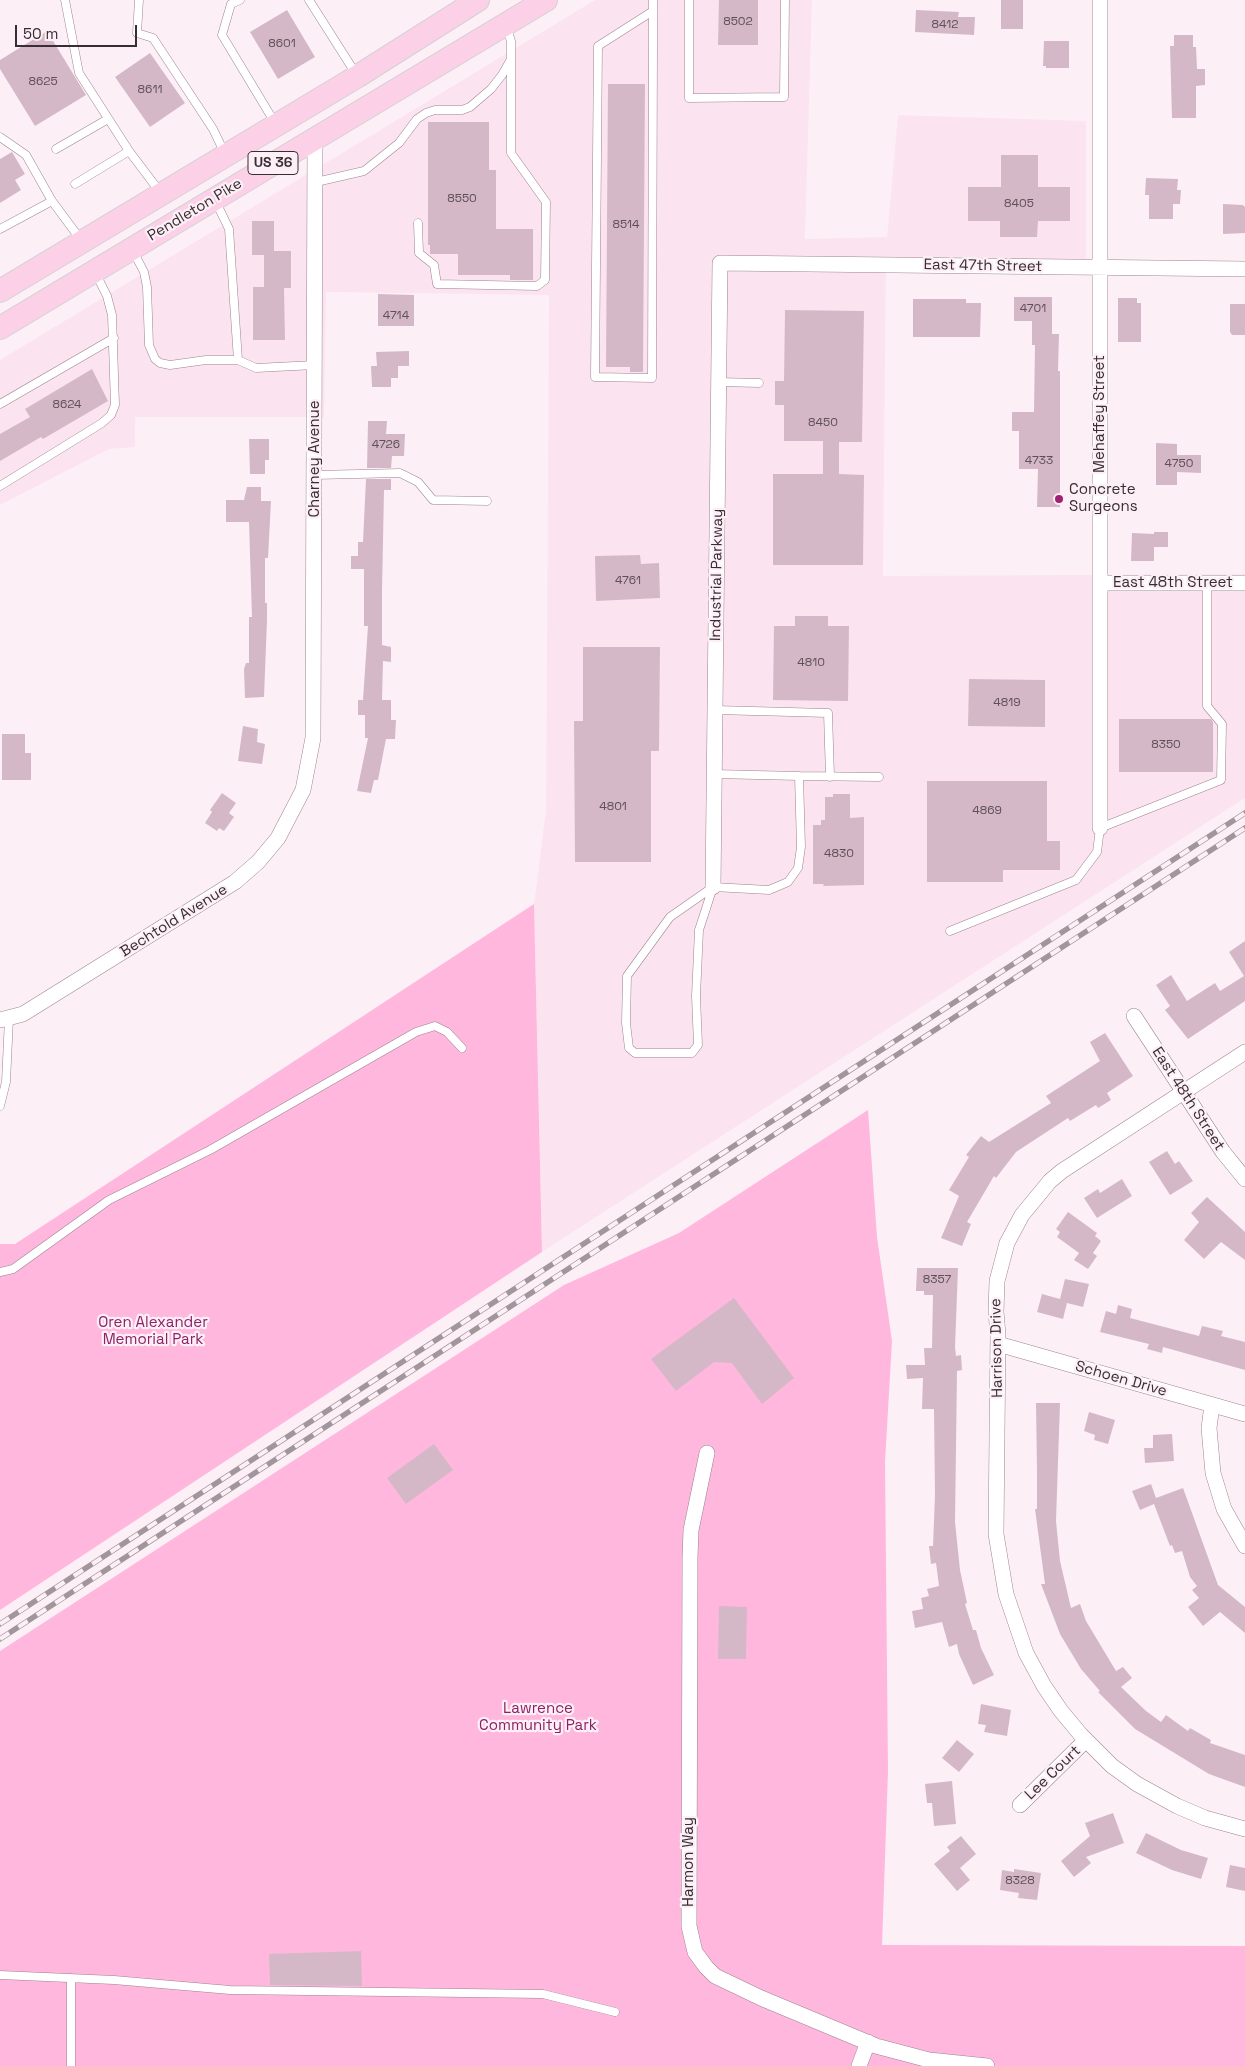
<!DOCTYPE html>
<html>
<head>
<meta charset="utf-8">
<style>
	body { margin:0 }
	#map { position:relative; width:1245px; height:2066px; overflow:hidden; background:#fcf0f6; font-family:"Space Grotesk",sans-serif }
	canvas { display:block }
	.scale { position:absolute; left:15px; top:25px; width:122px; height:22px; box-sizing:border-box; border:2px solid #382d32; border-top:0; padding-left:6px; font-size:15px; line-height:18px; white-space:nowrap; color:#382d32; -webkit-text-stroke:4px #fcf0f6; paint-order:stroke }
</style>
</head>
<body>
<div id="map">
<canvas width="1245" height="2066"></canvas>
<div class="scale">50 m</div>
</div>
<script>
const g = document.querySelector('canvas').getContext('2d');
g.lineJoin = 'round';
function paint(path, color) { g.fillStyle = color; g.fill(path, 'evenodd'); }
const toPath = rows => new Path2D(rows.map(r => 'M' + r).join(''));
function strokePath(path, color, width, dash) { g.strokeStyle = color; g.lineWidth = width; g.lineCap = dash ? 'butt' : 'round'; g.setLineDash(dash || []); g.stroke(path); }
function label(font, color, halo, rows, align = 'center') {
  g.font = font + ' "Space Grotesk",sans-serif'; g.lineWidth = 4.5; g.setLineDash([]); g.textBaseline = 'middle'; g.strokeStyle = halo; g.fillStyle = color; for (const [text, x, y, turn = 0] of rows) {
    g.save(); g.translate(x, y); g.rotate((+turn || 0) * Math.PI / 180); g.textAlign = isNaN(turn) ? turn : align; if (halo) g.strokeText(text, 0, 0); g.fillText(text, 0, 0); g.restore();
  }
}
paint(toPath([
	[595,0,812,0,805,239,887,237,898,115,1086,121,1086,263,886,262,883,576,1245,574,1245,798,542,1252,534,904,546,810,549,295,326,292,324,417,135,417,135,447,109,449,0,505,0,360]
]), '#fbe4f0');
paint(toPath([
	[534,904,542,1252,0,1610,0,1244,15,1244],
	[868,1110,877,1237,892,1341,885,1462,888,1771,882,1945,1245,1946,1245,2066,0,2066,0,1651,564,1285,679,1233]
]), '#ffb7de');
paint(toPath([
	[719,0,758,0,758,45,718,45],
	[1001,0,1023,0,1023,29,1001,29],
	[287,10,315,57,278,79,250,32],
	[916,10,959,12,958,17,975,17,974,35,915,32],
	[47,31,86,95,35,126,0,69,0,60],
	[1174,35,1193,35,1193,47,1196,47,1197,69,1205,69,1205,85,1196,86,1196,118,1172,118,1170,46,1174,46],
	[1044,41,1069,41,1069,68,1046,68,1046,66,1043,66],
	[150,53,185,103,150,127,115,77],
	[608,84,645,84,643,372,630,372,630,367,606,367],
	[428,122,489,122,489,170,496,170,496,229,533,229,533,280,510,280,510,275,458,275,458,254,430,254,430,245,428,245],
	[12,152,25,174,15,180,21,190,0,203,0,159],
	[1001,155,1038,155,1038,187,1070,187,1070,221,1038,221,1037,237,1000,237,1000,221,968,221,968,187,1001,187],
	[1146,178,1178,179,1177,190,1181,190,1180,204,1173,204,1173,219,1149,219,1149,195,1145,195],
	[1223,204,1243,205,1245,207,1245,233,1223,234],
	[252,221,274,221,274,251,291,251,291,288,284,288,285,340,253,340,253,287,264,287,264,255,252,255],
	[378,294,414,295,414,326,378,326],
	[1014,297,1052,297,1052,334,1059,334,1058,371,1060,371,1060,507,1037,507,1038,469,1019,469,1019,431,1012,431,1012,412,1034,412,1035,345,1032,345,1032,321,1014,321],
	[1118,298,1137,298,1137,303,1141,303,1141,342,1118,342],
	[913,299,966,299,966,303,981,303,980,337,913,337],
	[1230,304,1245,304,1245,335,1232,335,1230,332],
	[785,310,864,311,862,442,839,442,839,474,864,475,863,565,773,565,773,474,823,474,823,441,784,441,784,405,775,405,775,381,784,381],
	[409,351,409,366,398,366,398,378,391,378,391,387,372,387,371,366,377,366,376,352],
	[92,369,108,401,43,439,41,437,0,461,0,434,30,417,25,409],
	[368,421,387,421,386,434,405,434,404,456,392,456,391,468,367,468],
	[249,439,269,439,269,460,265,460,265,474,250,474],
	[1156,443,1177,444,1177,455,1201,455,1201,473,1177,472,1177,485,1156,485],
	[366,479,391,479,391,490,384,490,382,592,382,645,391,647,391,662,383,661,382,700,391,700,391,720,396,720,395,739,386,739,378,780,374,780,371,793,357,791,368,738,365,738,365,715,358,715,358,700,363,700,368,626,364,626,364,569,351,569,351,556,358,556,358,542,363,542],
	[247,487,261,487,261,501,271,501,268,558,265,558,265,603,267,603,267,620,264,697,245,698,244,669,246,663,249,663,249,617,252,617,249,522,226,522,226,500,244,500],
	[1154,532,1168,532,1168,547,1154,547,1154,561,1131,561,1132,533,1154,534],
	[640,555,641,564,659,563,660,598,596,601,595,556],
	[795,616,828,616,828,626,849,626,848,701,773,700,774,626,795,626],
	[583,647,660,647,659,751,651,751,651,862,575,862,574,721,583,721],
	[969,679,1045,680,1045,727,968,726],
	[1119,719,1211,719,1213,722,1213,772,1119,772],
	[243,726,258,729,257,742,265,744,262,764,238,761],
	[2,734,25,734,25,753,31,753,31,780,2,780],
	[927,781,1047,781,1047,841,1060,841,1060,870,1003,870,1003,882,927,882],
	[222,793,236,803,229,813,234,817,224,831,219,828,217,831,205,823,212,812,210,810],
	[833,794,850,794,850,818,864,817,864,885,823,886,824,884,813,884,813,825,821,825,821,820,825,820,825,797,833,797],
	[1245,941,1245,1001,1188,1039,1165,1010,1170,1006,1156,985,1171,975,1187,1001,1215,983,1220,991,1244,976,1229,952],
	[1105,1033,1133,1076,1107,1093,1111,1100,1098,1108,1096,1105,1070,1121,1068,1118,1016,1152,996,1178,994,1176,967,1222,971,1224,962,1246,941,1238,959,1196,949,1190,969,1157,966,1155,981,1136,989,1142,1051,1103,1046,1096,1100,1061,1090,1042],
	[1167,1151,1175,1164,1179,1161,1193,1181,1170,1195,1149,1162],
	[1122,1179,1132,1196,1097,1218,1084,1198,1098,1189,1100,1193],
	[1207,1197,1245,1232,1245,1260,1221,1242,1204,1259,1184,1240,1199,1222,1191,1213],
	[1068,1212,1097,1233,1095,1236,1101,1241,1093,1253,1097,1256,1088,1269,1074,1260,1079,1253,1057,1237,1060,1232,1056,1229],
	[917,1268,958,1268,955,1347,956,1356,961,1355,962,1370,957,1371,955,1522,960,1570,967,1603,965,1604,973,1630,976,1630,981,1648,994,1675,973,1685,959,1654,957,1644,949,1647,942,1622,915,1628,912,1611,923,1609,921,1598,929,1596,927,1589,939,1586,936,1563,931,1564,929,1546,933,1546,935,1495,934,1409,922,1409,923,1378,907,1379,906,1365,925,1365,924,1348,932,1348,933,1295,924,1295,924,1291,916,1291],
	[1065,1279,1089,1284,1083,1307,1067,1303,1063,1319,1037,1312,1042,1294,1060,1299],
	[734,1298,794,1378,762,1404,732,1363,714,1362,676,1391,651,1359],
	[1118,1305,1132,1309,1130,1318,1199,1336,1202,1326,1223,1331,1221,1336,1245,1342,1245,1370,1163,1347,1162,1353,1147,1349,1149,1344,1100,1332,1106,1311,1116,1314],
	[1036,1403,1060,1403,1056,1521,1060,1561,1071,1608,1080,1604,1086,1621,1116,1671,1123,1667,1132,1678,1121,1687,1146,1711,1161,1722,1166,1715,1188,1731,1190,1728,1211,1740,1210,1743,1245,1755,1245,1787,1209,1774,1135,1729,1098,1692,1100,1691,1081,1669,1060,1634,1041,1584,1045,1584,1035,1509,1037,1509,1037,1472],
	[1089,1412,1115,1420,1108,1444,1094,1440,1095,1435,1084,1431],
	[1172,1434,1174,1461,1145,1463,1144,1448,1153,1448,1153,1435],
	[434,1444,453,1470,406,1504,387,1478],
	[1151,1484,1156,1498,1183,1488,1218,1585,1245,1607,1245,1633,1220,1612,1203,1626,1188,1607,1199,1598,1192,1590,1197,1586,1190,1577,1182,1551,1175,1553,1172,1545,1170,1546,1154,1504,1140,1510,1132,1491],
	[719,1606,747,1607,746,1659,718,1659],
	[981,1704,1011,1710,1007,1736,984,1732,986,1725,978,1724],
	[957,1740,974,1754,959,1772,942,1758],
	[952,1781,956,1824,934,1826,932,1803,927,1803,925,1784],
	[1113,1813,1124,1843,1086,1857,1091,1863,1074,1877,1061,1861,1090,1836,1085,1823],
	[1146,1833,1181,1850,1208,1858,1201,1879,1172,1870,1136,1853],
	[961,1836,976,1854,960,1868,970,1880,957,1891,934,1864,950,1851,947,1847],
	[1230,1865,1245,1868,1245,1891,1226,1887],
	[1014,1869,1041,1873,1037,1900,1018,1898,1019,1893,1000,1890,1002,1870,1014,1872],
	[361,1951,362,1986,270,1985,269,1954]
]), '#d5b8c7');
const lane = toPath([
	[65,0,79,73,129,151,160,192],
	[139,0,137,33,153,38,213,129,225,154],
	[240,0,231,4,222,35,275,123],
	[309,0,356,74],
	[689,0,689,98,784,97,785,0],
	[653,11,598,46,595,377,652,378,653,43,653,0],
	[0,137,26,155,52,201,81,240],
	[56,149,108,119],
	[316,182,364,171,399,143,417,119,426,113,435,110,462,110,470,107,491,89,502,75,510,61],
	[75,184,129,151],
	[418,223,419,253,434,265,437,284,537,286,545,280,546,202,511,153,511,41,506,26],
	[0,229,52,201],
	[133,251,144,272,147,287,149,345,155,359,160,363,170,365,206,360,238,360,229,229,215,200],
	[238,360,256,368,315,365],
	[719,382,759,383],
	[0,404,114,338],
	[315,475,400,473,418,482,433,500,487,501],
	[0,486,102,423,111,415,115,405,112,315,107,296,96,274],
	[715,710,828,713,830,777],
	[799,776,879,777],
	[713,887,699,930,696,996,698,1045,692,1053,635,1053,629,1048,626,1023,627,976,670,917,713,887,769,890,788,882,798,868,801,847,799,776,714,774],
	[950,931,1076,880,1097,852,1100,828,1221,780,1222,724,1207,706,1207,583],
	[0,1106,6,1082,9,1018],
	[0,1272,13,1269,109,1200,210,1150,416,1032,435,1026,447,1032,462,1048],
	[0,1975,114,1980,230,1990,543,1994,615,2012],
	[71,1978,71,2066]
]);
const street = toPath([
	[1100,0,1100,828],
	[1101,583,1245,583],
	[713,887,720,263,1245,269],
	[1134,1016,1223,1152,1245,1179],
	[0,1020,23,1014,235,882,258,862,278,838,303,790,313,738,315,138],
	[1245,1052,1062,1171,1050,1181,1022,1215,1007,1243,997,1281,996,1312,998,1335,996,1534,1006,1594,1026,1653,1044,1686,1061,1711,1081,1735,1112,1766,1137,1784,1177,1806,1205,1818,1245,1829],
	[998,1344,1245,1414],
	[1212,1405,1209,1428,1213,1473,1224,1509,1245,1546],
	[707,1453,691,1530,690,1558,689,1926,695,1952,706,1967,715,1976,761,1998,876,2046,929,2060,987,2066],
	[1020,1805,1086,1740],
	[859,2066,868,2042]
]);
const primary = toPath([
	[0,291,358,76,478,0],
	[0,328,546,0]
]);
strokePath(lane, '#9d8391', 9);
strokePath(street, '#9d8391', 16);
strokePath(primary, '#d3d1d2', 24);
strokePath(lane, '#fff', 8);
strokePath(street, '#fff', 15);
strokePath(primary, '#fcd1e8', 22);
const rail = toPath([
	[0,1624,1245,813],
	[0,1639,1245,828]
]);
strokePath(rail, '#a1969b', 5.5);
strokePath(rail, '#fcf0f6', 4, [11]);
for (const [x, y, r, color] of [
	[1059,499,5,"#a02174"]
]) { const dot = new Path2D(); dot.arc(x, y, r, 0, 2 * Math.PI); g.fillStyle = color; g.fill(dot); strokePath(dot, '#fcf0f6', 2); }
label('12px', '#5f5057', null, [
	["8502",738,22],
	["8412",945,25],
	["8601",282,44],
	["8625",43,82],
	["8611",150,90],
	["8550",462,199],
	["8405",1019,204],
	["8514",626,225],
	["4701",1033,309],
	["4714",396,316],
	["8624",67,405],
	["8450",823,423],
	["4726",386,445],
	["4733",1039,461],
	["4750",1179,464],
	["4761",628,581],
	["4810",811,663],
	["4819",1007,703],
	["8350",1166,745],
	["4801",613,807],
	["4869",987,811],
	["4830",839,854],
	["8357",937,1280],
	["8328",1020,1881]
]);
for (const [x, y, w] of [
	[273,163,50]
]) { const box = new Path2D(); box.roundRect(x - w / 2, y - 11.5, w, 23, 4); g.fillStyle = '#fcf0f6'; g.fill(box); strokePath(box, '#382d32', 1); }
label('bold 14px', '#382d32', null, [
	["US 36",273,163]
]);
label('15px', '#382d32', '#fcf0f6', [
	["Pendleton Pike",195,210,-31],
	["East 47th Street",983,266,1],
	["Mehaffey Street",1100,414,-90],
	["Charney Avenue",315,459,-90],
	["Industrial Parkway",717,575,-89],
	["East 48th Street",1173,583],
	["Bechtold Avenue",174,921,-32],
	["East 48th Street",1188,1099,57],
	["Harrison Drive",997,1348,-91],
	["Schoen Drive",1121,1379,16],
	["Lee Court",1053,1773,-44],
	["Harmon Way",689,1862,-90]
]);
label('15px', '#382d32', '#fcf0f6', [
	["Concrete",1069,490],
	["Surgeons",1069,507]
], 'left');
label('15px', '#8d2167', '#fcf0f6', [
	["Oren Alexander",153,1323],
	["Memorial Park",153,1340],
	["Lawrence",538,1709],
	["Community Park",538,1726]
]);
</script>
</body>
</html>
